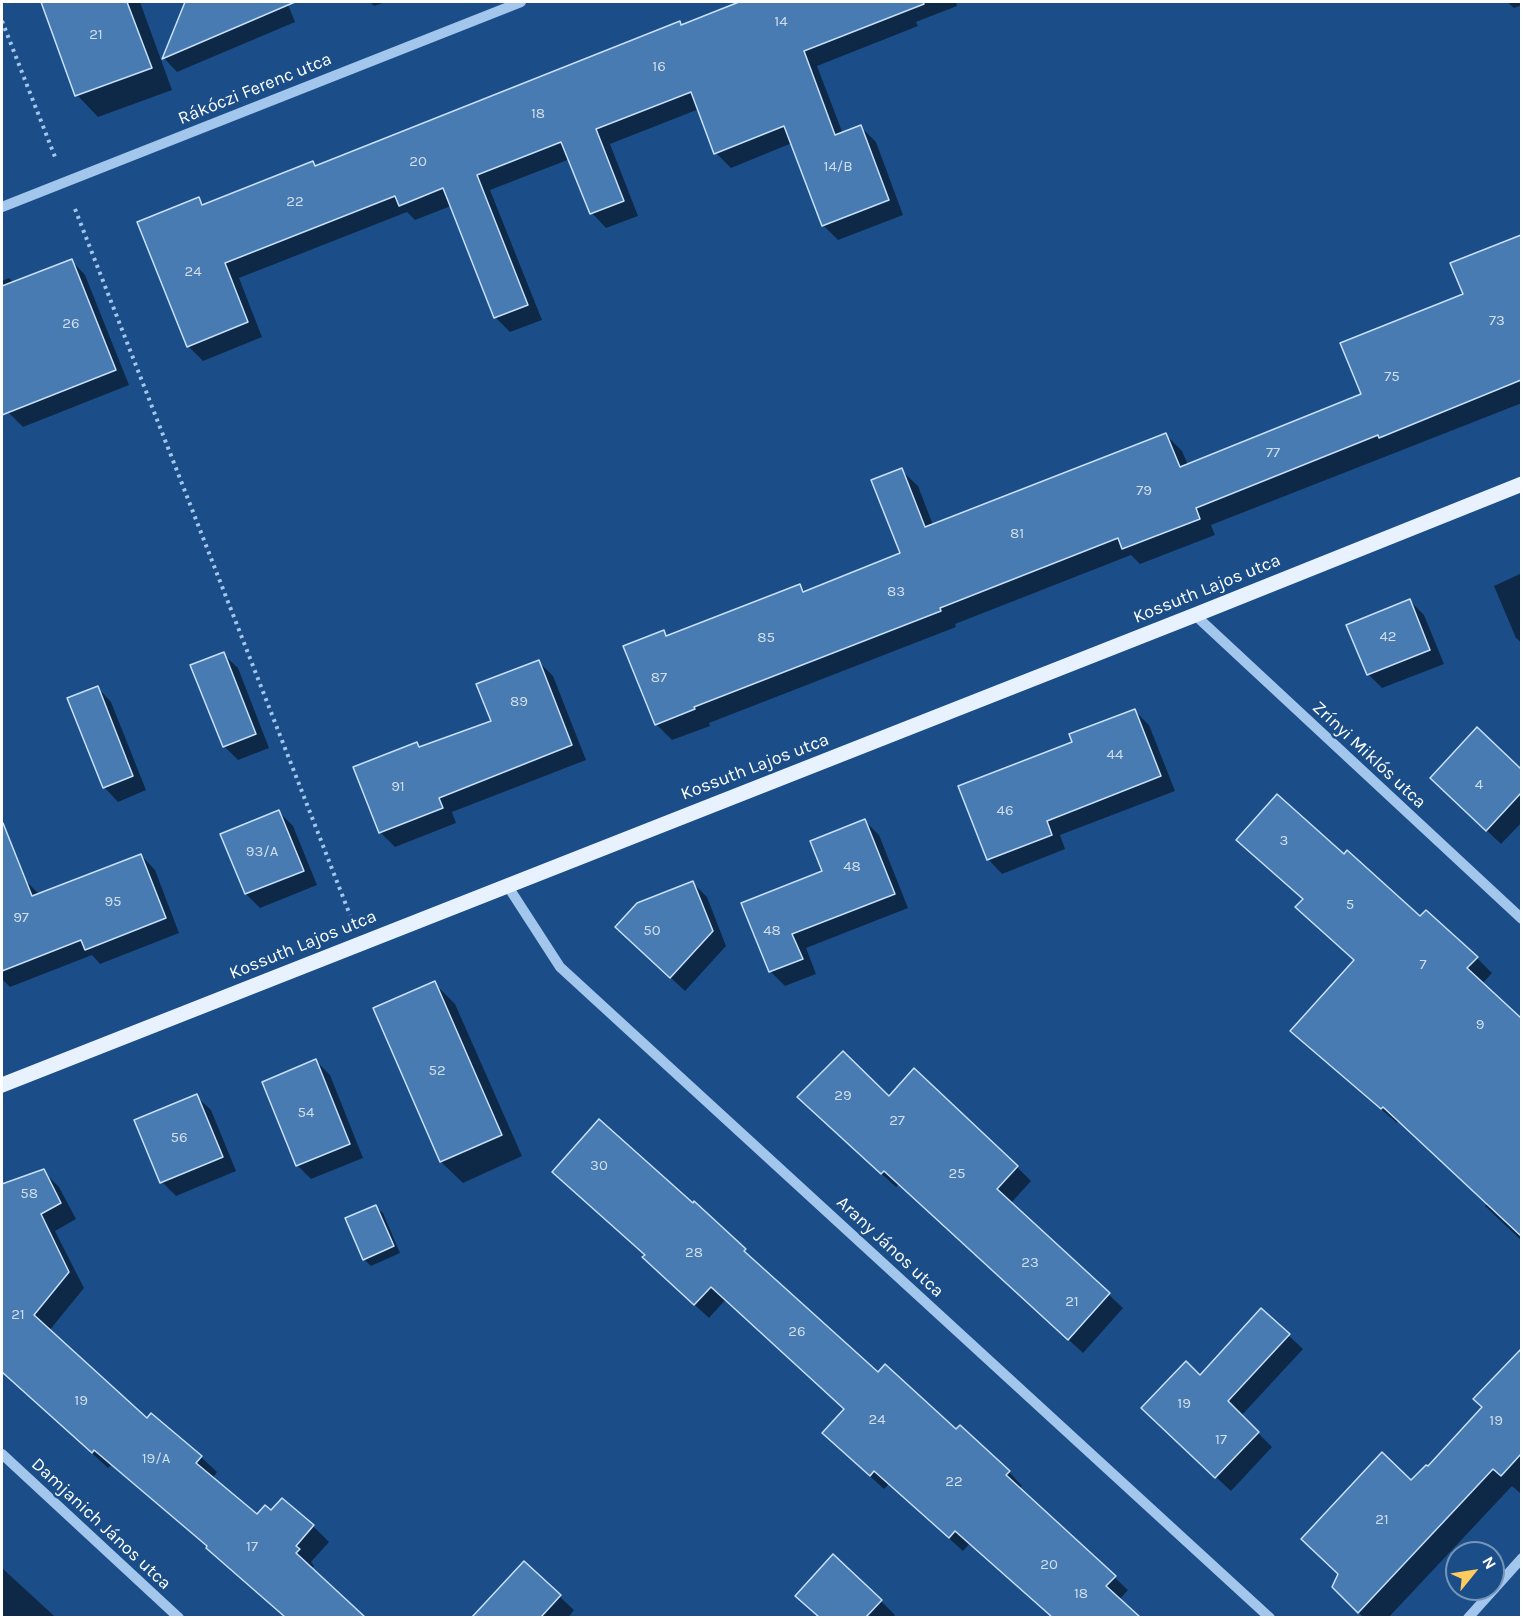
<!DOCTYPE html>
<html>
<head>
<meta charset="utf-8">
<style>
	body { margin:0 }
	#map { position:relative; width:1523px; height:1619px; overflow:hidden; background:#1b4e88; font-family:Karla,sans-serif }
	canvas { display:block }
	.frame { position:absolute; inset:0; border:3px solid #fff; pointer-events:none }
	.north { position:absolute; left:1445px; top:1541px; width:60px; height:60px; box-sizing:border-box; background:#1b4e88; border:2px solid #7695b8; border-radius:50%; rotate:60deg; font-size:16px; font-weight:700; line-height:24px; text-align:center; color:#fff }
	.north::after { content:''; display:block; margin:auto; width:21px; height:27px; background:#fecb5f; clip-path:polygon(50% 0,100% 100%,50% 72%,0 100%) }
</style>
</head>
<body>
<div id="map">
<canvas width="1523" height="1619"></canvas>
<div class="frame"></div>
<div class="north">N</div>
</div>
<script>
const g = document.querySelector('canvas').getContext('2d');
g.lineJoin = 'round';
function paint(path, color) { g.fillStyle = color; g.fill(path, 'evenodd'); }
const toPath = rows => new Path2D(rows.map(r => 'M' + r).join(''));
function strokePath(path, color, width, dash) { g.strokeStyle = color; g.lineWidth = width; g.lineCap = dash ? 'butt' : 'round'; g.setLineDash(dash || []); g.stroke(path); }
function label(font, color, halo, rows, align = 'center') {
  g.font = font + ' Karla,sans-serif'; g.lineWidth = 5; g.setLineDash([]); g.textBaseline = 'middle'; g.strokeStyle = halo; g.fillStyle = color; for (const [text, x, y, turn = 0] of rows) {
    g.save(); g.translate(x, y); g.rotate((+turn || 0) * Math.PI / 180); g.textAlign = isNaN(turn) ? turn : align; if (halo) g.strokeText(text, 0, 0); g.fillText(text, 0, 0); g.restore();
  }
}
paint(toPath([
	[43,2,140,2,172,90,98,117,77,95],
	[186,2,287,2,295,22,177,72,164,58],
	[370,2,386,2,374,6],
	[742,2,956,2,957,6,916,22,918,26,817,66,843,134,861,127,876,142,903,215,838,240,823,225,792,143,731,168,716,153,699,109,610,144,638,216,606,228,592,213,570,159,490,190,542,320,510,332,495,317,451,206,415,220,407,212,239,278,262,337,203,361,188,346,199,199,205,205,313,163,317,167,679,23,682,26],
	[1507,2,1522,2,1522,5,1514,8],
	[1521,237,1522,403,1211,525,1215,535,1140,564,1131,555,955,624,956,627,709,723,710,726,672,740,656,724,664,632,669,637,800,586,806,592,902,554,901,470,918,486,933,525,1166,435,1182,451,1188,465,1363,395,1465,295],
	[71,260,85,275,129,385,23,427,8,412,2,395,2,281,9,278,14,283],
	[1522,573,1522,643,1516,638,1494,586],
	[1410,601,1424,615,1444,664,1382,688,1368,674],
	[223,654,238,668,269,748,238,760,224,746],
	[538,661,553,676,586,760,452,812,456,823,395,847,381,833,355,768,417,743,421,748,493,722],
	[97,687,111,702,146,790,118,802,104,787],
	[1134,710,1149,725,1175,791,1060,835,1065,849,1002,874,988,859,1074,743],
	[1477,729,1522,771,1522,822,1501,844,1446,792],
	[279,812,293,826,317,885,260,908,246,894],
	[865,821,879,835,908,908,806,948,816,974,785,986,771,972,743,904,824,872],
	[1253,854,1344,856,1420,918,1477,958,1492,973,1482,984,1522,1020,1522,1241,1485,1206,1487,1203,1399,1121,1397,1123,1308,1046,1355,961,1304,900],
	[141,855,155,870,179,933,100,964,92,955,10,987,2,979,2,888,24,879,40,895],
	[693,883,707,897,726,946,685,991,631,941],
	[434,983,455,1004,522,1156,463,1183,441,1162,375,1008],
	[316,1061,330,1075,363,1158,311,1179,297,1165],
	[196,1096,211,1110,236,1171,176,1196,162,1182],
	[889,1098,1017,1167,1031,1181,1011,1203,1123,1308,1083,1353,899,1184,896,1187,813,1111],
	[43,1171,59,1187,76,1219,55,1231,84,1288,49,1331,147,1420,201,1457,217,1472,212,1479,257,1516,272,1512,283,1500,313,1526,329,1542,311,1562,314,1566,311,1569,362,1618,285,1618,223,1563,208,1547,111,1465,108,1468,2,1370,2,1186],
	[694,1203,745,1250,757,1265,878,1374,1009,1472,1022,1486,1019,1489,1128,1590,1119,1600,1138,1618,1054,1618,970,1543,963,1551,889,1484,884,1489,838,1447,846,1409,726,1299,709,1318,658,1271],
	[376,1207,383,1213,400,1253,371,1266,364,1259],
	[1288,1335,1303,1349,1241,1416,1272,1447,1231,1491,1157,1422,1200,1377],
	[1522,1350,1522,1492,1520,1493,1512,1486,1388,1618,1364,1618,1333,1587,1411,1482,1428,1469,1484,1407,1475,1399],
	[524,1563,574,1610,568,1618,481,1618,477,1614],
	[2,1568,52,1614,56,1618,2,1618],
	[881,1601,895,1615,893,1618,820,1618,811,1610]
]), '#0007');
const building = toPath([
	[41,2,127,2,152,68,75,96,41,2],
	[185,2,295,2,162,59,185,2],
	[739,2,923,2,924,4,804,51,835,135,861,125,889,200,822,226,784,126,714,154,691,92,596,129,624,201,590,214,561,142,477,175,528,305,494,318,443,188,399,206,395,196,225,263,248,322,187,347,137,222,199,197,202,205,313,161,315,166,680,21,681,25,739,2],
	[1521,235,1521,380,1379,438,1378,435,1196,508,1200,519,1122,549,1118,538,940,608,941,611,694,707,695,709,655,725,623,646,664,630,666,636,800,584,803,592,900,553,871,480,902,468,925,527,1166,433,1180,467,1361,394,1340,343,1463,294,1450,263,1521,235],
	[72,259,116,370,2,415,2,286,72,259],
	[1410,599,1430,650,1367,675,1346,625,1410,599],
	[224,652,256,734,223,747,190,665,224,652],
	[539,660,572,745,439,798,443,808,379,833,353,767,417,742,419,747,491,721,476,684,539,660],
	[98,686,133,776,103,788,67,698,98,686],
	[1135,709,1161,776,1047,821,1052,835,987,860,958,786,1072,742,1069,734,1135,709],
	[1477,727,1521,769,1521,793,1486,831,1430,778,1477,727],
	[1277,794,1344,854,1347,850,1420,916,1426,910,1478,957,1467,968,1521,1018,1521,1236,1383,1107,1381,1109,1290,1031,1354,960,1295,907,1303,899,1236,840,1277,794],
	[279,810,304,871,245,894,220,834,279,810],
	[865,819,895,894,792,934,803,959,769,972,741,903,822,871,810,841,865,819],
	[3,823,32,896,141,854,166,918,85,950,81,940,2,971,2,824,3,823],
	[693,881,713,931,670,978,615,927,637,903,693,881],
	[435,981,502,1135,440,1162,373,1008,435,981],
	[843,1051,889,1096,914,1068,1018,1166,997,1189,1110,1293,1068,1340,884,1171,881,1174,797,1097,843,1051],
	[316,1059,350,1144,296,1166,262,1082,316,1059],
	[197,1094,223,1157,160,1183,134,1120,197,1094],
	[599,1119,693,1203,694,1201,746,1249,744,1251,878,1372,885,1364,956,1429,960,1425,1010,1471,1006,1475,1116,1576,1106,1586,1140,1617,1052,1617,955,1531,949,1538,874,1471,870,1476,822,1433,844,1409,711,1287,694,1305,642,1257,645,1255,552,1172,599,1119],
	[44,1169,61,1203,41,1214,69,1272,34,1315,147,1418,151,1413,202,1456,196,1463,257,1514,265,1505,271,1510,282,1498,314,1525,296,1546,300,1549,296,1553,365,1617,285,1617,206,1548,207,1546,94,1450,92,1453,2,1372,2,1184,44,1169],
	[376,1205,394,1246,363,1260,345,1218,376,1205],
	[1261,1308,1290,1334,1228,1401,1259,1432,1215,1478,1141,1408,1186,1361,1200,1375,1261,1308],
	[1521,1349,1521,1454,1501,1476,1493,1469,1358,1613,1332,1587,1338,1574,1301,1539,1382,1452,1411,1480,1426,1465,1428,1466,1482,1407,1473,1399,1521,1349],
	[833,1554,882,1600,866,1617,819,1617,795,1596,833,1554],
	[524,1561,561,1595,541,1617,472,1617,524,1561]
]);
paint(building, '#477bb2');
strokePath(building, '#c8e0f9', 1.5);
strokePath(toPath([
	[2,21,55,157],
	[75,209,350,915]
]), '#a3c6ec', 4, [3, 4.5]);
strokePath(toPath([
	[2,207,521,2],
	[1195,615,1522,919],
	[507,885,560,967,1270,1618],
	[2,1454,179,1618],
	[1468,1618,1522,1558]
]), '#a3c6ec', 10);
strokePath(toPath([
	[2,1085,1195,615,1522,484]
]), '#e8f2ff', 15);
label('15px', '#d1deec', null, [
	["14",781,22],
	["21",96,35],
	["16",659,67],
	["18",538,114],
	["20",418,162],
	["14/B",838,167],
	["22",295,202],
	["24",193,272],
	["73",1497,321],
	["26",71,324],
	["75",1392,377],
	["77",1273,453],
	["79",1144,491],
	["81",1017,534],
	["83",896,592],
	["42",1388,637],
	["85",766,638],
	["87",659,678],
	["89",519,702],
	["44",1115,755],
	["4",1479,785],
	["91",398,787],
	["46",1005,811],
	["3",1284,841],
	["93/A",262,852],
	["48",852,867],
	["95",113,902],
	["5",1350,905],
	["97",21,918],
	["50",652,931],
	["48",772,931],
	["7",1423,965],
	["9",1480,1025],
	["52",437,1071],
	["29",843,1096],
	["54",306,1113],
	["27",897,1121],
	["56",179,1138],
	["30",599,1166],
	["25",957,1174],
	["58",29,1194],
	["28",694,1253],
	["23",1030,1263],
	["21",1072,1302],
	["21",18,1315],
	["26",797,1332],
	["19",81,1401],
	["19",1184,1404],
	["24",877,1420],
	["19",1496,1421],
	["17",1221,1440],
	["19/A",156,1459],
	["22",954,1482],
	["21",1382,1520],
	["17",252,1547],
	["20",1049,1565],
	["18",1081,1594]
]);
label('18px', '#fff', '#1b4e88', [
	["Rákóczi Ferenc utca",255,89,-22],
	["Kossuth Lajos utca",1207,589,-22],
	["Zrínyi Miklós utca",1369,755,43],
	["Kossuth Lajos utca",755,767,-21],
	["Kossuth Lajos utca",303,945,-22],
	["Arany János utca",890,1247,43],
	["Damjanich János utca",101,1524,43]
]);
</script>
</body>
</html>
